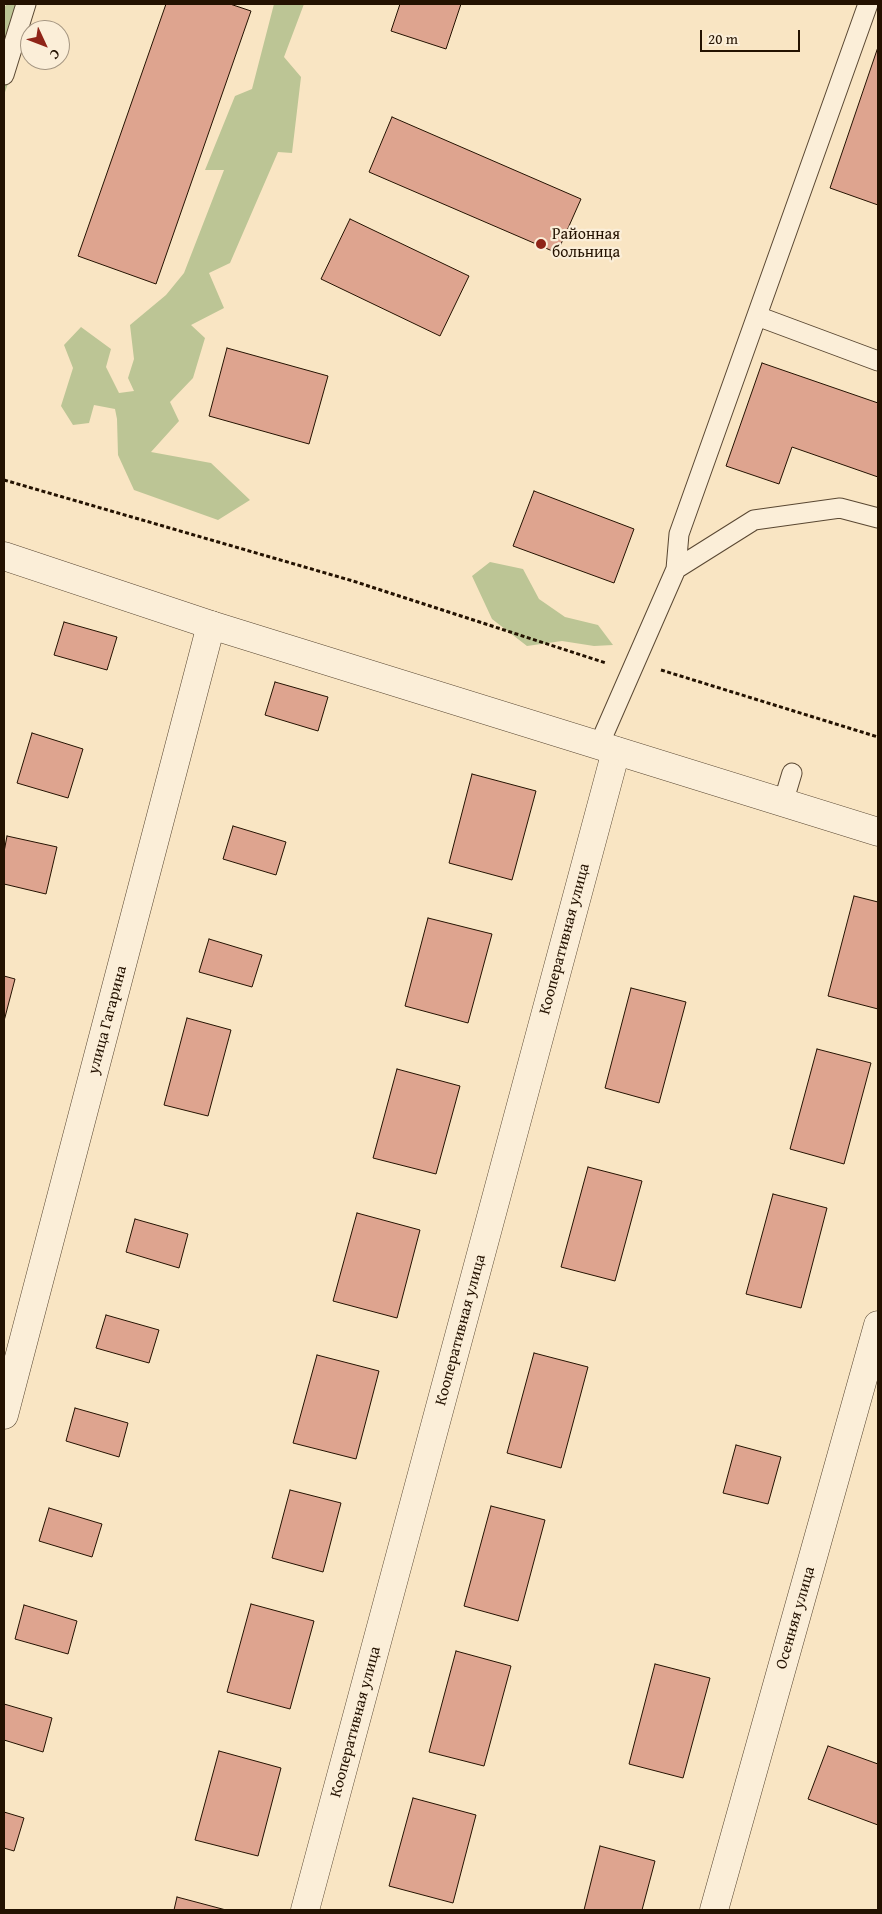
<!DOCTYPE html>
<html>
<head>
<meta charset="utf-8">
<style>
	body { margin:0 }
	#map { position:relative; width:882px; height:1914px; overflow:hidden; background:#f9e5c3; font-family:"Gentium Book Plus",serif }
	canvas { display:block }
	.frame { position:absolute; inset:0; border:5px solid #241201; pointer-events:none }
	.north { position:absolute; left:20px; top:20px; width:50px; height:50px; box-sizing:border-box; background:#fbeed8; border:1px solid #a59682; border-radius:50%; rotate:133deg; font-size:14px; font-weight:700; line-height:20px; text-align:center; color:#241201 }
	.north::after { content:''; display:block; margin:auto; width:18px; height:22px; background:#8f2418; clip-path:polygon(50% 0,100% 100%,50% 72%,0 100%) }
	.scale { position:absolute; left:700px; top:30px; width:100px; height:22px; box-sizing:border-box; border:2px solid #241201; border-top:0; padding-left:6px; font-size:15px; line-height:18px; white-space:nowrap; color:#241201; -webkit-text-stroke:4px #fbeed8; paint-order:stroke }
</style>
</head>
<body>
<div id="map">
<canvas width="882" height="1914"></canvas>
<div class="frame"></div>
<div class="north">С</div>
<div class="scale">20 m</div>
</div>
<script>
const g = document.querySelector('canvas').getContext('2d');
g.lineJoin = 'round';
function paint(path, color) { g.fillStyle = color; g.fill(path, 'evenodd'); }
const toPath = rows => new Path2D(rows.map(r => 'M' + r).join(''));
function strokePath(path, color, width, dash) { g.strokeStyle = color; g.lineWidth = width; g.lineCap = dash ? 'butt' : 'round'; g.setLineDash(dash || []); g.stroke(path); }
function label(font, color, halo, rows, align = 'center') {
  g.font = font + ' "Gentium Book Plus",serif'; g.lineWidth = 4.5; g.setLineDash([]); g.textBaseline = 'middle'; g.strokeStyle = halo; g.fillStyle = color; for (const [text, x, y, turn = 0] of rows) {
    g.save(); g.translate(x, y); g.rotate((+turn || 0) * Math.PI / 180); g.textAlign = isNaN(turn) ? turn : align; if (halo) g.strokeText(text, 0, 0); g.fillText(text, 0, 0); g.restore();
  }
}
paint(toPath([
	[7,4,36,4,4,95,4,8],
	[274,4,304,4,284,57,301,77,292,153,278,152,230,263,209,273,224,308,191,325,205,338,193,378,170,402,179,421,151,452,211,463,250,500,218,520,134,490,118,455,117,419,115,409,94,405,89,423,73,425,61,406,73,368,64,345,81,327,111,349,106,367,119,393,134,391,128,378,134,359,130,325,166,295,184,273,224,170,205,170,235,96,252,89],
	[490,562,523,569,539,599,565,617,598,625,613,645,594,646,562,641,527,646,492,619,472,576]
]), '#bcc595');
const building = toPath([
	[166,4,230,4,251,11,156,284,78,256,166,4],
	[400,4,461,4,446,49,391,31,400,4],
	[878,47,878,205,830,188,878,47],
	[392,117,581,199,557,253,369,172,392,117],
	[350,219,469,276,440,336,321,279,350,219],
	[227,348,328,376,309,444,209,416,227,348],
	[762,363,878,403,878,477,792,447,779,484,726,466,762,363],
	[534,491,634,529,614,583,513,546,534,491],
	[64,622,117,637,107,670,54,655,64,622],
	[275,682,328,697,318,731,265,715,275,682],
	[32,733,83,749,68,798,17,783,32,733],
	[472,774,536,791,512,880,449,863,472,774],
	[233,826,286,842,276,875,223,859,233,826],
	[7,836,57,847,46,894,4,884,4,852,7,836],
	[854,896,878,902,878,1009,828,996,854,896],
	[428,918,492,934,468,1023,405,1006,428,918],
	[209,939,262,955,252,987,199,972,209,939],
	[4,976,15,979,4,1021,4,976],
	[631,988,686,1002,659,1103,605,1088,631,988],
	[187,1018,231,1030,208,1116,164,1105,187,1018],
	[817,1049,871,1063,844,1164,790,1149,817,1049],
	[397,1069,460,1086,436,1174,373,1158,397,1069],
	[588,1167,642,1181,615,1281,561,1267,588,1167],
	[773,1194,827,1208,801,1308,746,1294,773,1194],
	[357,1213,420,1230,397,1318,333,1301,357,1213],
	[135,1219,188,1234,179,1268,126,1252,135,1219],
	[106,1315,159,1330,149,1363,96,1348,106,1315],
	[534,1353,588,1367,561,1468,507,1453,534,1353],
	[317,1355,379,1371,356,1459,293,1443,317,1355],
	[75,1408,128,1423,119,1457,66,1441,75,1408],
	[736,1445,781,1457,768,1504,723,1493,736,1445],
	[290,1490,341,1503,323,1572,272,1558,290,1490],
	[491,1506,545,1520,518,1621,464,1606,491,1506],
	[49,1508,102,1524,92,1557,39,1541,49,1508],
	[251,1604,314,1621,290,1709,227,1692,251,1604],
	[24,1605,77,1621,68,1654,15,1639,24,1605],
	[456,1651,511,1666,484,1766,429,1752,456,1651],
	[655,1664,710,1678,683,1778,629,1764,655,1664],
	[4,1704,52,1718,43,1752,4,1740,4,1704],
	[828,1746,878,1764,878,1825,808,1799,828,1746],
	[219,1751,281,1768,258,1856,195,1840,219,1751],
	[413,1798,476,1815,453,1903,389,1886,413,1798],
	[4,1812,24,1818,14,1851,4,1848,4,1812],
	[600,1846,655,1861,642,1910,584,1910,600,1846],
	[177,1897,226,1910,174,1910,177,1897]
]);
paint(building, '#dea48f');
strokePath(building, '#241201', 1);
const service = toPath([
	[4,75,26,4],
	[757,316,878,361],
	[676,569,679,534,868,4],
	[599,745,676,569,754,520,840,508,878,518],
	[783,803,792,773]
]);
const minor = toPath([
	[4,1415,211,625],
	[305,1910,616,751],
	[714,1910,878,1325]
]);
const tertiary = toPath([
	[4,556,211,625,878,832]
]);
strokePath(service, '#594732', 21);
strokePath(minor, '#594732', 29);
strokePath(tertiary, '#594732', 29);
strokePath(toPath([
	[4,480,353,581,606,663],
	[661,670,878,737]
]), '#241201', 3, [4, 2.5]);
strokePath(service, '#fbeed8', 19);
strokePath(minor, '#fbeed8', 28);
strokePath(tertiary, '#fbeed8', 28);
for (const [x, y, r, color] of [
	[541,244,6,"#8f2418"]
]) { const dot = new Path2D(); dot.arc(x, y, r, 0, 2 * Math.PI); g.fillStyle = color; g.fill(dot); strokePath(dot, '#fbeed8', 2); }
label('16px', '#241201', '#fbeed8', [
	["Районная",552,235],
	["больница",552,253]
], 'left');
label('16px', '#241201', '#fbeed8', [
	["Кооперативная улица",565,939,-75],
	["улица Гагарина",108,1020,-75],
	["Кооперативная улица",461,1330,-75],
	["Осенняя улица",796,1618,-74],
	["Кооперативная улица",356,1722,-75]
]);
</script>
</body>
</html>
